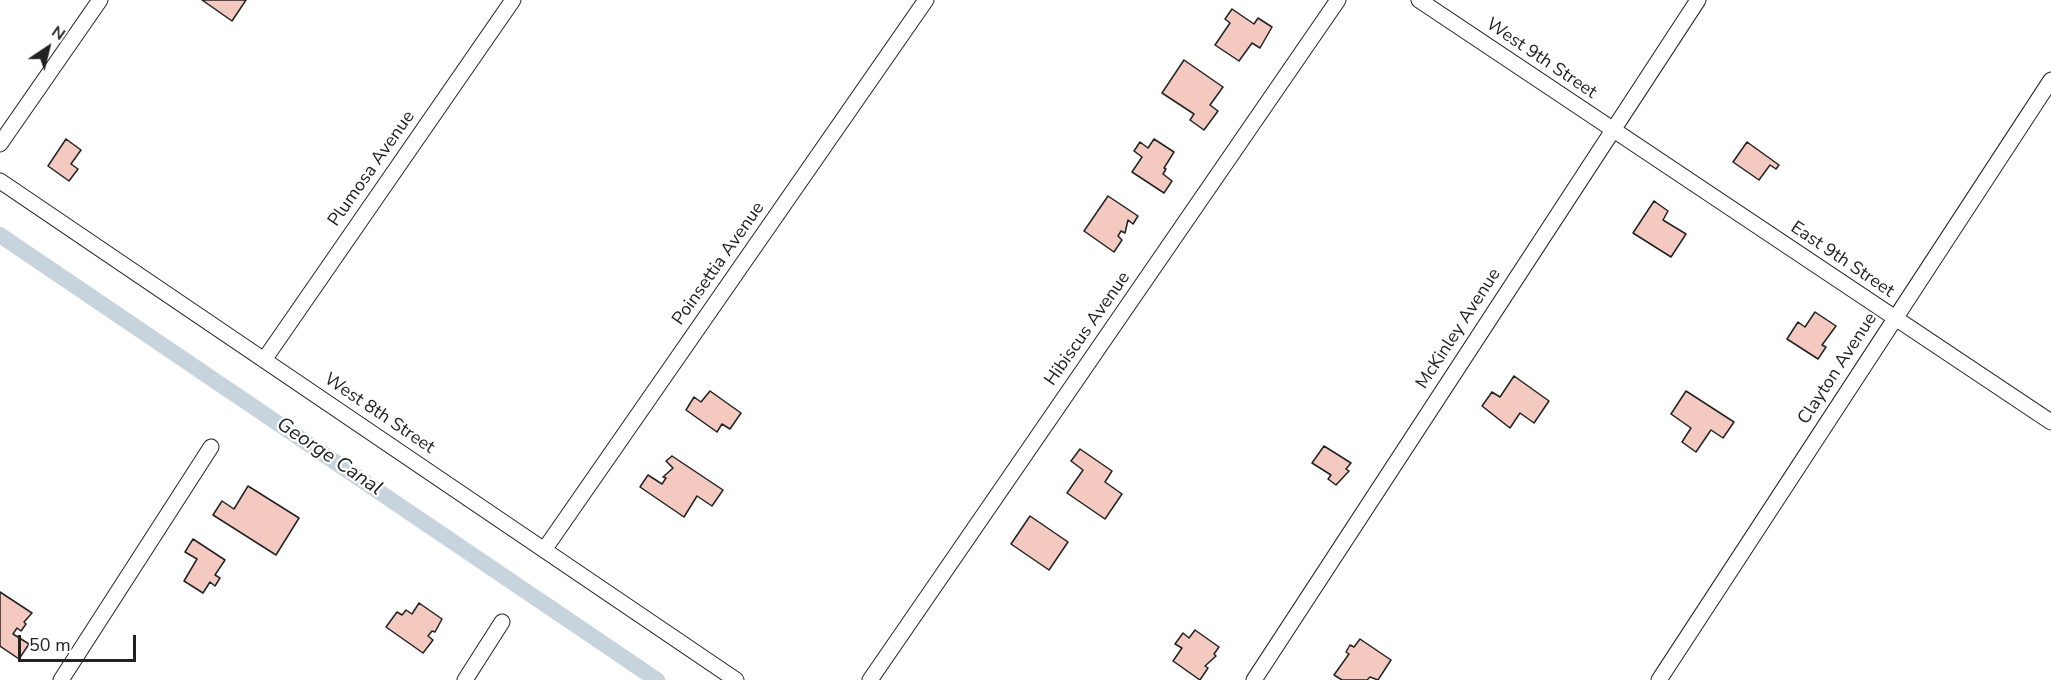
<!DOCTYPE html>
<html>
<head>
<meta charset="utf-8">
<style>
	body { margin:0 }
	#map { position:relative; width:2051px; height:680px; overflow:hidden; background:#fff; font-family:"Nunito Sans",sans-serif }
	canvas { display:block }
	.north { position:absolute; left:18px; top:18px; width:60px; height:60px; -webkit-text-stroke:4px #fff; paint-order:stroke; rotate:35deg; font-size:16px; font-weight:700; line-height:24px; text-align:center; color:#222 }
	.north::after { content:''; display:block; margin:auto; width:21px; height:27px; background:#222; clip-path:polygon(50% 0,100% 100%,50% 72%,0 100%) }
	.scale { position:absolute; left:18px; top:635px; width:118px; height:27px; box-sizing:border-box; border:3px solid #222; border-top:0; padding-left:8px; font-size:18px; line-height:21px; white-space:nowrap; color:#222; -webkit-text-stroke:4px #fff; paint-order:stroke }
</style>
</head>
<body>
<div id="map">
<canvas width="2051" height="680"></canvas>
<div class="north">N</div>
<div class="scale">50 m</div>
</div>
<script>
const g = document.querySelector('canvas').getContext('2d');
g.lineJoin = 'round';
const toPath = rows => new Path2D(rows.map(r => 'M' + r).join(''));
function strokePath(path, color, width, dash) { g.strokeStyle = color; g.lineWidth = width; g.lineCap = dash ? 'butt' : 'round'; g.setLineDash(dash || []); g.stroke(path); }
function paint(path, color) { g.fillStyle = color; g.fill(path, 'evenodd'); }
function label(font, color, halo, rows, align = 'center') {
  g.font = font + ' "Nunito Sans",sans-serif'; g.lineWidth = 4.5; g.setLineDash([]); g.textBaseline = 'middle'; g.strokeStyle = halo; g.fillStyle = color; for (const [text, x, y, turn = 0] of rows) {
    g.save(); g.translate(x, y); g.rotate((+turn || 0) * Math.PI / 180); g.textAlign = isNaN(turn) ? turn : align; if (halo) g.strokeText(text, 0, 0); g.fillText(text, 0, 0); g.restore();
  }
}
strokePath(toPath([
	[0,235,657,680]
]), '#c7d3dd', 16);
const building = toPath([
	[202,0,246,0,232,21,202,0],
	[1232,9,1254,24,1258,18,1272,27,1260,48,1252,43,1239,61,1215,45,1230,23,1225,19,1232,9],
	[1184,60,1223,87,1210,105,1218,111,1204,130,1190,120,1194,114,1162,93,1184,60],
	[66,139,81,150,71,164,78,169,69,181,48,166,66,139],
	[1154,139,1174,152,1164,168,1166,169,1163,174,1172,181,1164,193,1132,172,1142,157,1134,151,1140,142,1148,148,1154,139],
	[1747,142,1779,165,1776,169,1770,165,1759,180,1733,162,1747,142],
	[1108,196,1138,216,1133,224,1128,220,1125,233,1121,231,1118,236,1122,240,1114,252,1084,231,1108,196],
	[1654,201,1668,211,1663,220,1686,234,1671,257,1633,233,1654,201],
	[1815,312,1836,326,1822,345,1826,347,1818,359,1787,339,1798,322,1805,327,1815,312],
	[1514,376,1549,401,1534,423,1520,413,1510,428,1482,406,1492,392,1500,397,1514,376],
	[710,391,741,413,730,429,722,424,717,432,686,410,694,397,701,402,710,391],
	[1686,391,1734,422,1723,438,1711,430,1696,452,1682,442,1691,428,1671,414,1686,391],
	[1324,446,1351,463,1346,469,1349,471,1336,485,1328,479,1331,475,1312,463,1324,446],
	[1080,449,1112,471,1105,482,1122,494,1105,519,1067,493,1083,470,1071,461,1080,449],
	[672,456,723,490,712,506,697,496,684,517,640,487,648,475,662,484,666,478,663,477,673,468,666,461,672,456],
	[248,486,299,518,276,555,213,515,222,501,234,509,248,486],
	[1030,516,1068,542,1049,570,1011,544,1030,516],
	[193,539,225,560,215,575,220,578,215,586,210,582,203,593,184,581,197,559,185,552,193,539],
	[0,592,32,613,24,622,26,624,21,631,17,628,13,634,29,644,19,659,0,646,0,592],
	[419,603,442,619,435,632,432,631,428,636,433,640,423,653,386,627,397,612,402,615,406,610,412,614,419,603],
	[1195,630,1219,647,1214,654,1216,656,1205,666,1208,668,1200,680,1173,661,1182,648,1175,644,1183,633,1189,638,1195,630],
	[1360,639,1391,660,1378,680,1370,677,1367,680,1342,680,1334,675,1349,654,1346,652,1350,645,1354,647,1360,639]
]);
paint(building, '#f3c9c0');
strokePath(building, '#222', 1.5);
const street = toPath([
	[1419,0,2051,422],
	[0,144,100,0],
	[0,181,736,680],
	[264,360,513,0],
	[544,550,926,0],
	[61,680,211,447],
	[465,680,502,622],
	[870,680,1338,0],
	[1254,680,1698,0],
	[1659,680,2051,80]
]);
strokePath(street, '#222', 17);
strokePath(street, '#fff', 15);
label('18px', '#222', '#fff', [
	["West 9th Street",1541,59,34],
	["Plumosa Avenue",372,169,-55],
	["East 9th Street",1842,260,34],
	["Poinsettia Avenue",719,264,-55],
	["Hibiscus Avenue",1088,329,-55],
	["McKinley Avenue",1459,329,-57],
	["Clayton Avenue",1838,369,-57],
	["West 8th Street",379,414,34]
]);
label('italic 20px', '#222', '#fff', [
	["George Canal",329,457,34]
]);
</script>
</body>
</html>
